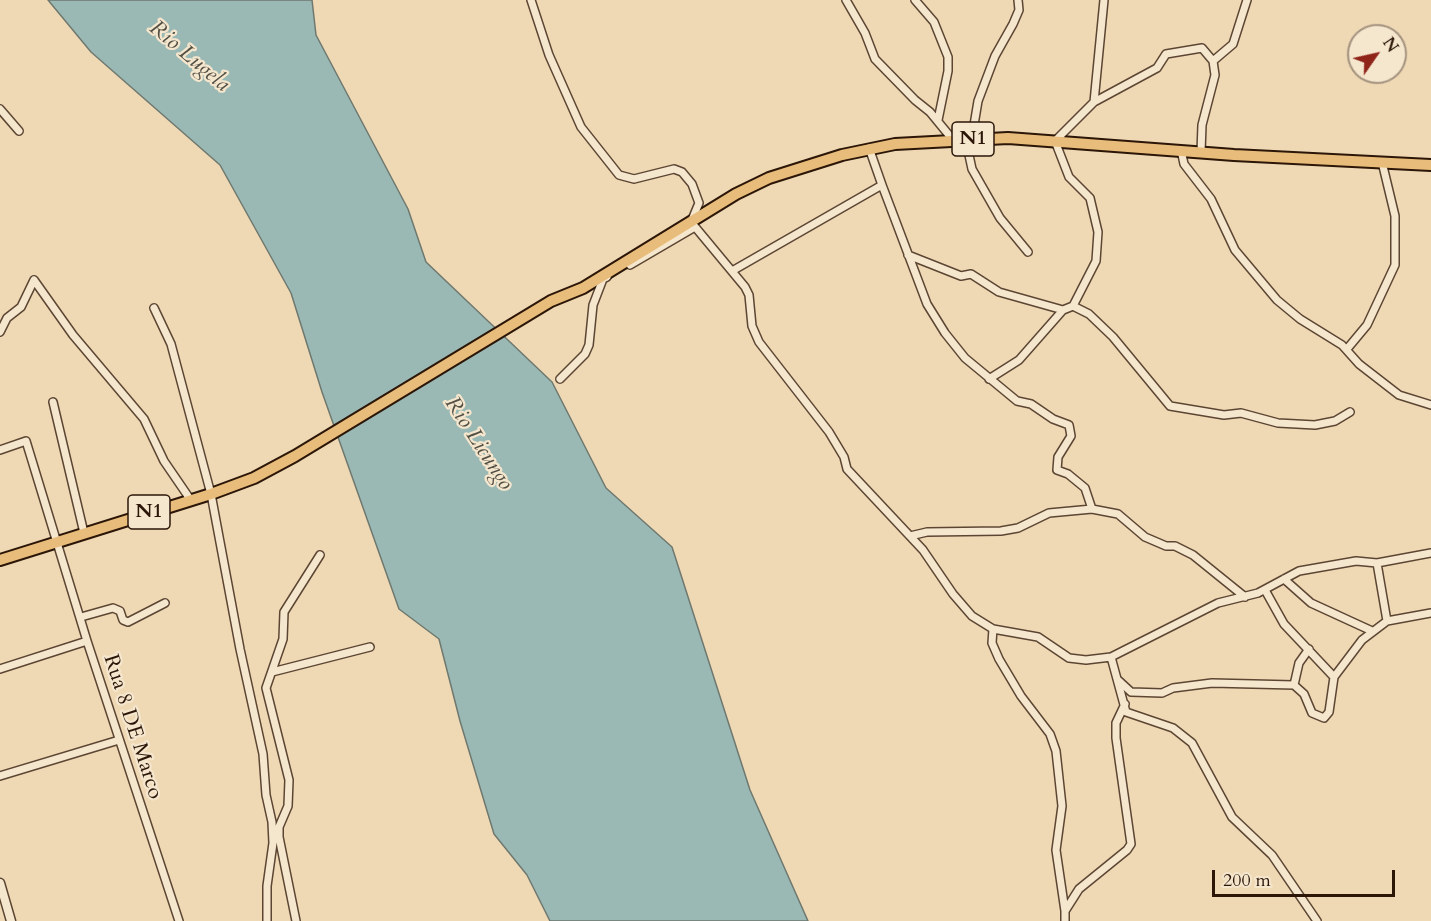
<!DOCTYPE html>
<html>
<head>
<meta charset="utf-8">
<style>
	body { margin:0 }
	#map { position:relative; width:1431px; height:921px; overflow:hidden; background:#efd8b4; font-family:Cardo,serif }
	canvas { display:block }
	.north { position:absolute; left:1347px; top:24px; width:60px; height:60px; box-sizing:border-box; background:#f5e6ce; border:2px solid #a4937f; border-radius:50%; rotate:56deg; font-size:16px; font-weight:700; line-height:24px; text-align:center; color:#2b1608 }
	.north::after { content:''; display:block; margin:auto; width:21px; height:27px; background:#8f2418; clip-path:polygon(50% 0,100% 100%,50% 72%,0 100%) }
	.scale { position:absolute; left:1212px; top:870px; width:183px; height:27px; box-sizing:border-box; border:3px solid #2b1608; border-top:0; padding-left:8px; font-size:18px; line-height:21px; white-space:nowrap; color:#2b1608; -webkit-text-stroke:4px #f5e6ce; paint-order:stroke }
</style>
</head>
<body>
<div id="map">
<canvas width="1431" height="921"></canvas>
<div class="north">N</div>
<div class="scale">200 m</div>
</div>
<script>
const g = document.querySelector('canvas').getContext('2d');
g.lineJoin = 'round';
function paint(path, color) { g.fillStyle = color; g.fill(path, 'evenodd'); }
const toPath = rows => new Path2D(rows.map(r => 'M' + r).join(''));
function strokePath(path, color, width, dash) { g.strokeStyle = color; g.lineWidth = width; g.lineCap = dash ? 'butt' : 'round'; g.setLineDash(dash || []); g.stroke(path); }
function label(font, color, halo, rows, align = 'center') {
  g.font = font + ' Cardo,serif'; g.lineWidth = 4.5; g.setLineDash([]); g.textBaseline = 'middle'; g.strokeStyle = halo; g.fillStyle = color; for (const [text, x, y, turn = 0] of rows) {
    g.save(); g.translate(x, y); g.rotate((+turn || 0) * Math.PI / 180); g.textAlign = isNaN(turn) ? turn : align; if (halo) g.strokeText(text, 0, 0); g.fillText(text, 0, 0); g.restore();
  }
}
const water = toPath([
	[48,0,312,0,316,35,408,209,426,262,552,382,606,488,672,547,750,790,808,921,550,921,527,875,494,834,460,721,439,639,399,609,322,392,291,293,220,165,91,52,48,0]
]);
paint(water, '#9bb9b4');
strokePath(water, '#6e786f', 1.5);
const minor = toPath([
	[531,0,549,55,581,127,619,175,634,179,674,169,682,172,692,184,699,203,691,222,745,287,749,295,752,326,759,342,829,432,844,457,847,469,923,550,953,594,972,616,993,629,1038,637,1069,658,1086,660,1111,657,1126,712,1173,728,1192,743,1232,817,1272,855,1317,921],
	[846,0,865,33,875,59,915,100,930,112,953,140],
	[915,0,934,22,948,57,948,71,938,120],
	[1018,0,1019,10,1013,24,995,56,978,101,969,155,972,169,1000,218,1028,252],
	[1213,61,1233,44,1247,0],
	[1094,102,1157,68,1166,54,1202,48,1213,61,1215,75,1202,125,1201,152],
	[0,109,19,131],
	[869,148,882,185],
	[1181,150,1184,164,1211,199,1235,250,1277,300,1300,319,1342,345,1359,364,1399,395,1431,405],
	[908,255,961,276,971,274,999,292,1063,310],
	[630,265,695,227],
	[732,271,882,185,927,304,945,333,965,358,1017,401,1031,404,1053,419,1069,425,1071,436,1058,457,1057,470,1068,474,1085,488,1092,509,1118,514,1145,537,1166,546,1175,546,1193,555,1245,597],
	[34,280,73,335,144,419,164,461,190,499],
	[1073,306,1089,314,1113,337,1170,406,1224,415,1241,413,1278,423,1315,425,1335,421,1350,412],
	[154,308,171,344,211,494,240,649,263,754,266,795,272,822,273,843,267,886,267,921],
	[0,332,7,318,21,307,34,280],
	[1347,349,1367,325,1395,265,1395,216,1382,162],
	[560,379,585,354,589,345,593,305,603,279,607,277],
	[989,379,1019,360,1063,310,1073,306,1096,261,1098,232,1090,198,1069,177,1055,141,1094,102,1104,0],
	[53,402,84,533],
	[0,450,26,441,87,641,179,921],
	[910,536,927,532,1001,531,1018,528,1049,513,1092,509],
	[1377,563,1387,621],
	[1284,579,1311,603,1372,631],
	[1265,590,1284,624,1334,677],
	[81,617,113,608,120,611,123,620,128,622,165,603],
	[993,629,992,643,999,659,1021,696,1050,734,1056,751,1062,806,1056,850,1065,911],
	[1309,649,1299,663,1294,685,1304,694,1312,713,1324,718,1329,712,1334,677,1362,640,1387,621,1431,613],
	[1111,657,1218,603,1258,593,1299,571,1356,561,1377,563,1431,553],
	[0,669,87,641],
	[272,672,370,647],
	[1118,680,1131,692,1162,693,1173,688,1212,683,1294,685],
	[0,776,119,740],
	[296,921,279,837,279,827,288,806,289,780,266,688,283,639,284,612,320,555],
	[1065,921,1065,911,1079,889,1127,850,1131,844,1116,738,1116,723,1125,704]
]);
const tertiary = toPath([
	[0,883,11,921]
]);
const trunk = toPath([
	[0,560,211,494,254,478,295,456,551,301,583,288,736,194,769,178,842,155,895,144,1008,138,1234,155,1431,165]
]);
strokePath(minor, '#5c4633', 10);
strokePath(tertiary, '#5c4633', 11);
strokePath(trunk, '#2b1608', 14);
strokePath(minor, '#f5e6ce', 7);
strokePath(tertiary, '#f5e6ce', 8);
strokePath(trunk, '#e8bc7a', 10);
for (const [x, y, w] of [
	[973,139,42],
	[149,512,42]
]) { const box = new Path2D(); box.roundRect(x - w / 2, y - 17, w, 34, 4.5); g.fillStyle = '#f5e6ce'; g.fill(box); strokePath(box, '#2b1608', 1.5); }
label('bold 20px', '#2b1608', null, [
	["N1",973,139],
	["N1",149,512]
]);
label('21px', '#2b1608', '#f5e6ce', [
	["Rua 8 DE Marco",132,727,72]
]);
label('italic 22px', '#524f44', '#f5e6ce', [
	["Rio Lugela",189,57,40],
	["Rio Licungo",478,444,57]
]);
</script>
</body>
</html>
